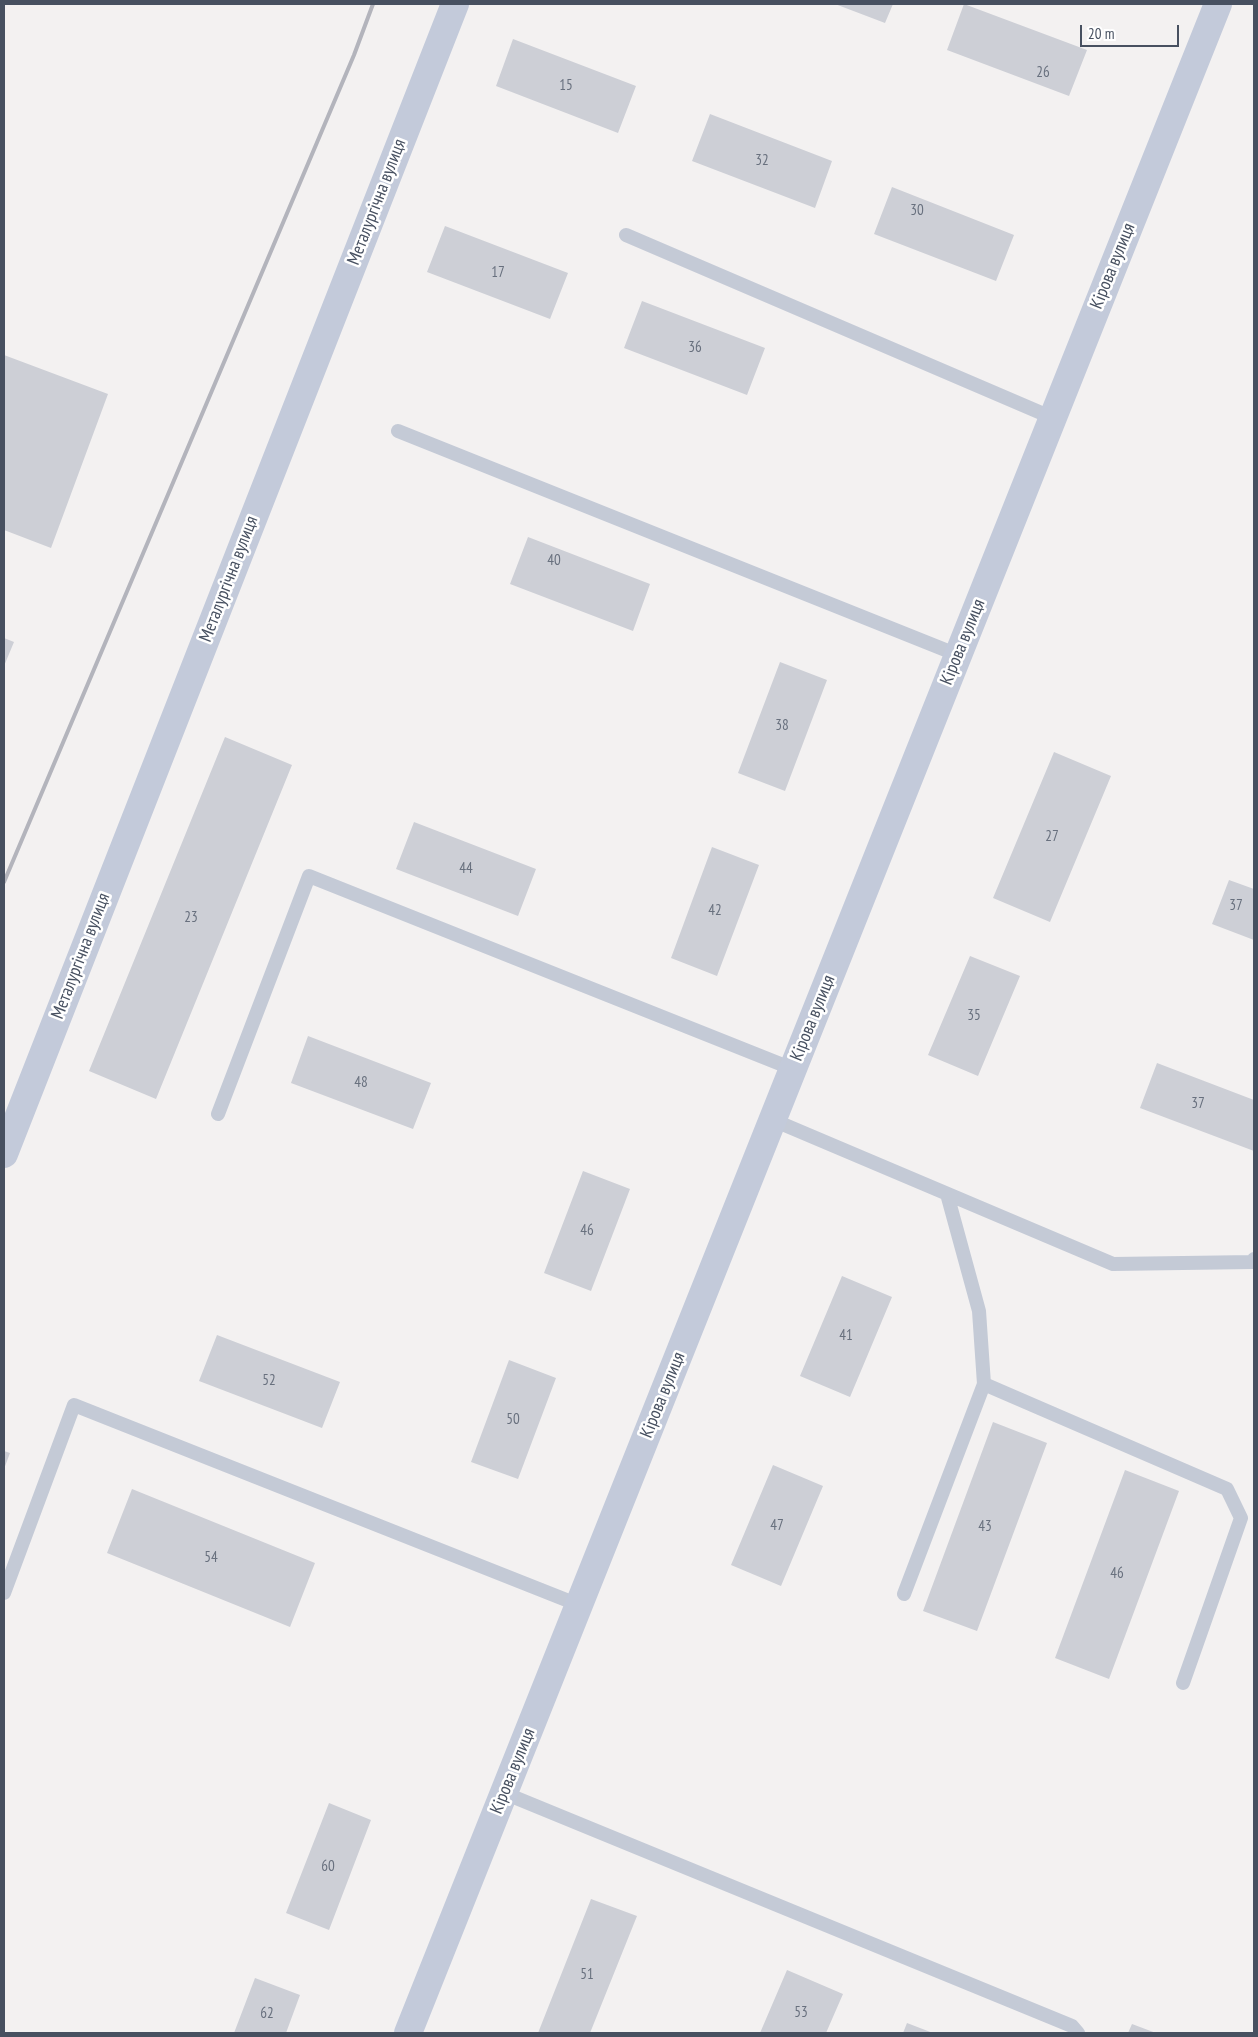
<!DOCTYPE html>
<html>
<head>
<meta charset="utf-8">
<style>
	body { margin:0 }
	#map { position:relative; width:1258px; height:2037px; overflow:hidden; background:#f3f1f1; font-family:"PT Sans Narrow",sans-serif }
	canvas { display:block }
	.frame { position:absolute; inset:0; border:5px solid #475060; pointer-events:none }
	.scale { position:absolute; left:1080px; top:25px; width:99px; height:22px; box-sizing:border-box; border:2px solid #475060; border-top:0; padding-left:6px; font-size:15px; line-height:18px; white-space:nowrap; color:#475060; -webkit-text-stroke:4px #fff; paint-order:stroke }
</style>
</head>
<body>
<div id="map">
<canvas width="1258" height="2037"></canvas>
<div class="frame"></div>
<div class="scale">20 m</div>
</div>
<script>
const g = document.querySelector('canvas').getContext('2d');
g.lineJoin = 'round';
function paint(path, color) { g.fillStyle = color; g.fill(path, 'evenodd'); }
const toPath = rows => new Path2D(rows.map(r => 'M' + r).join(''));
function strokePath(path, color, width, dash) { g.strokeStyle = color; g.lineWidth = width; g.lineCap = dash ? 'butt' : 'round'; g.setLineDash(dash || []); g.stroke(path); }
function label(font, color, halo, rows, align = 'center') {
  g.font = font + ' "PT Sans Narrow",sans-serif'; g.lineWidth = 5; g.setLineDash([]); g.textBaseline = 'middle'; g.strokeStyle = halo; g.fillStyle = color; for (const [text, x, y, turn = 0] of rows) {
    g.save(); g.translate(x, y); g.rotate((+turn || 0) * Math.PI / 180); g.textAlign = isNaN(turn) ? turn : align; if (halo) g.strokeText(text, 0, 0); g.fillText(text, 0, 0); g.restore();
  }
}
paint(toPath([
	[835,4,893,4,885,23],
	[964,4,1087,50,1069,96,947,50],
	[513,39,636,86,618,133,496,86],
	[710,114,832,161,815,208,692,161],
	[892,187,1014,235,996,281,874,234],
	[445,226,568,273,550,319,427,272],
	[642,301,765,348,747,395,624,348],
	[4,355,108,394,51,548,4,530,4,447,5,442,4,442],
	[528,537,650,584,633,631,510,584],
	[4,638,14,642,4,666],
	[780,662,827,680,785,791,738,773],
	[225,737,292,765,156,1099,89,1071],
	[1054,752,1111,776,1050,922,993,898],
	[414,822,536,869,518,916,396,869],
	[712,847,759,865,717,976,671,958],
	[1229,880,1254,889,1254,940,1212,924],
	[970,956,1020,976,978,1076,928,1055],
	[308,1036,431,1083,413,1129,291,1083],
	[1157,1063,1254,1100,1254,1151,1140,1108],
	[583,1171,630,1189,591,1291,544,1273],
	[842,1276,892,1297,850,1397,800,1376],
	[217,1335,340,1382,322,1428,199,1381],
	[509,1360,556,1378,518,1479,471,1462],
	[993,1422,1047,1443,977,1631,923,1611],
	[4,1451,10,1453,4,1469],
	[773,1465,823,1486,781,1586,731,1565],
	[1125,1470,1179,1491,1109,1679,1055,1658],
	[132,1489,315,1563,290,1627,107,1553],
	[329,1803,371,1820,329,1930,286,1913],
	[591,1899,637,1916,590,2033,538,2033],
	[787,1970,843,1994,826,2033,760,2033],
	[255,1978,300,1995,286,2033,234,2033],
	[907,2023,933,2033,903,2033],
	[1132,2024,1156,2033,1128,2033]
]), '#cdcfd6');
strokePath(toPath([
	[626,235,1053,418],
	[398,431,958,655],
	[218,1114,309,876,793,1069],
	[773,1120,1113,1264,1253,1262,1254,1259],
	[984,1384,1227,1489,1241,1518,1183,1683],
	[4,1593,74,1405,579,1605],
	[904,1594,984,1384,979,1311,947,1194],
	[504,1793,1072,2026,1078,2033]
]), '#c4cad6', 14);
strokePath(toPath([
	[4,1154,455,4],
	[408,2033,1218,4]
]), '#c3cada', 28);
strokePath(toPath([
	[4,882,354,55,373,4]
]), '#b3b4bc', 4);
label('15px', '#68707e', null, [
	["26",1043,73],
	["15",566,86],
	["32",762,161],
	["30",917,211],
	["17",498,273],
	["36",695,348],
	["40",554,561],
	["38",782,726],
	["27",1052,837],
	["44",466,869],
	["37",1236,906],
	["42",715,911],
	["23",191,918],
	["35",974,1016],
	["48",361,1083],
	["37",1198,1104],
	["46",587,1231],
	["41",846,1336],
	["52",269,1381],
	["50",513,1420],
	["47",777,1526],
	["43",985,1527],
	["54",211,1558],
	["46",1117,1574],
	["60",328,1867],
	["51",587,1975],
	["53",801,2013],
	["62",267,2014]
]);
label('18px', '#475060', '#fff', [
	["Металургічна вулиця",377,202,-69],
	["Кірова вулиця",1113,266,-68],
	["Металургічна вулиця",229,579,-69],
	["Кірова вулиця",963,642,-68],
	["Металургічна вулиця",81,956,-69],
	["Кірова вулиця",813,1018,-68],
	["Кірова вулиця",663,1395,-68],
	["Кірова вулиця",513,1771,-68]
]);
</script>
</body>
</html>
